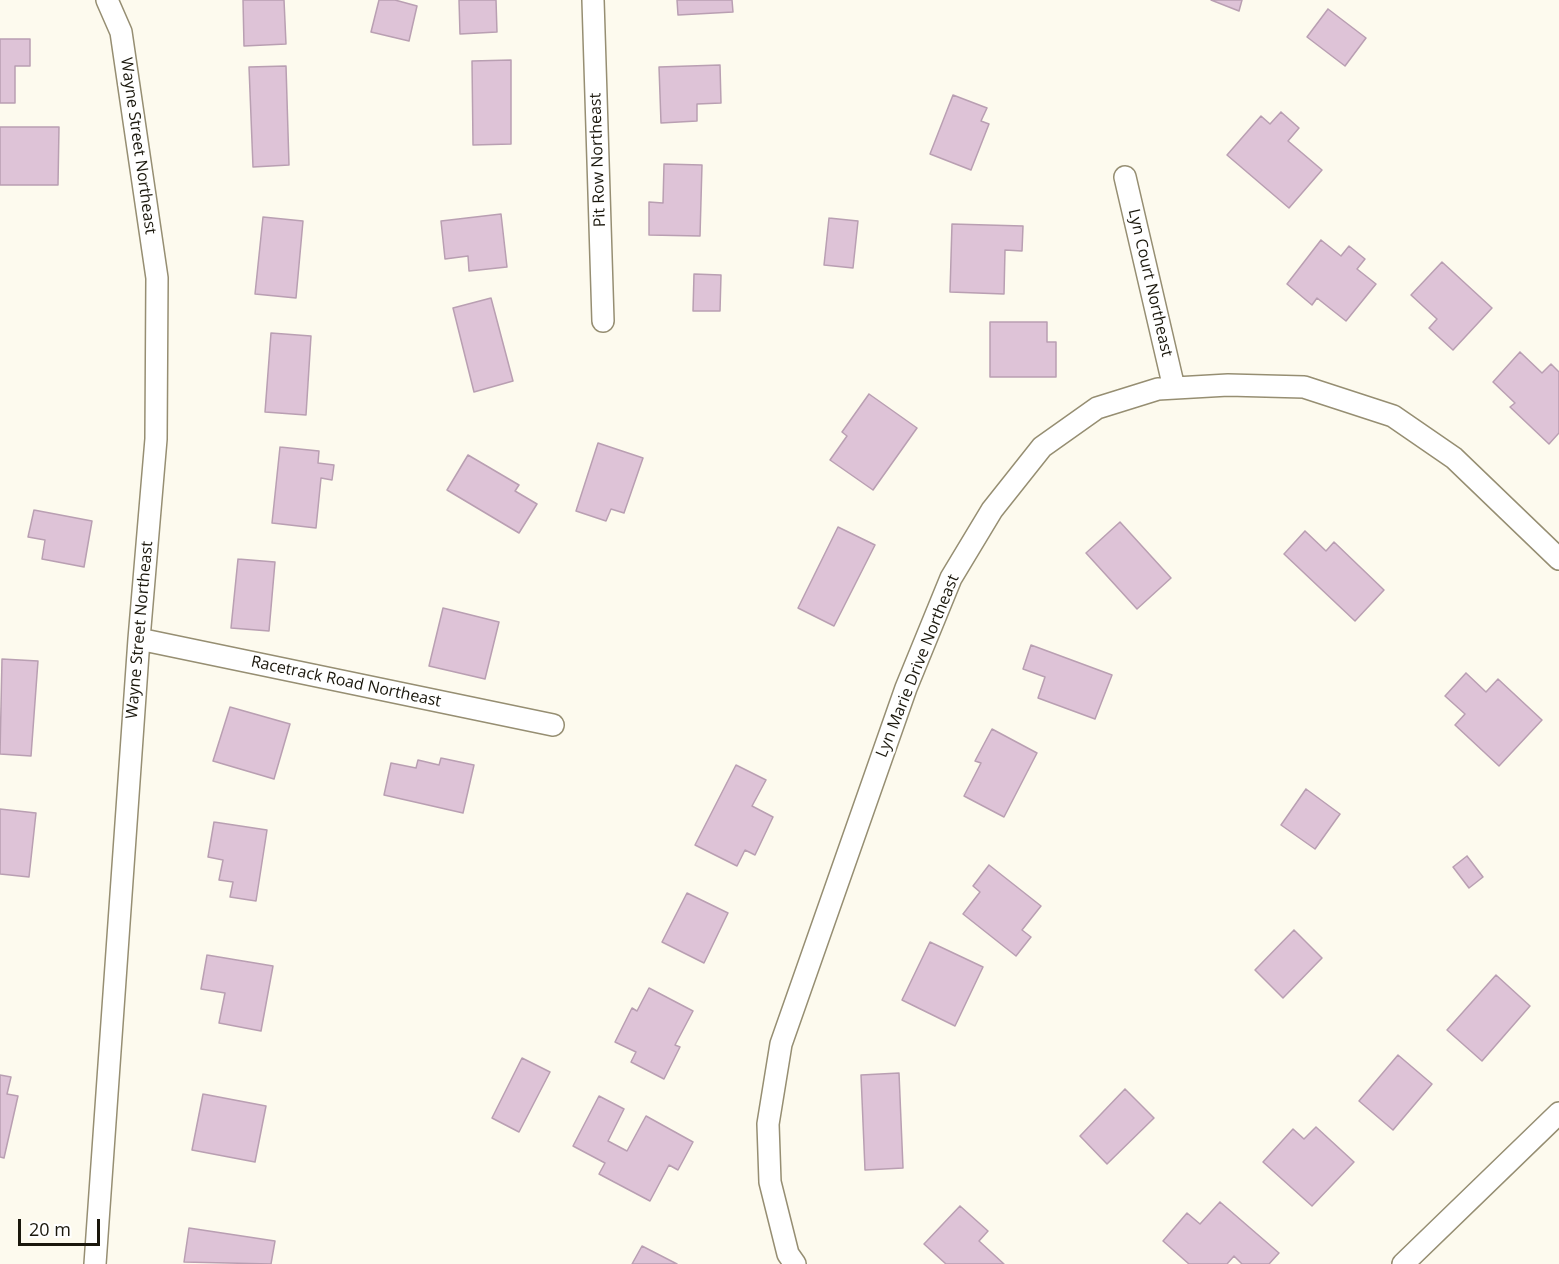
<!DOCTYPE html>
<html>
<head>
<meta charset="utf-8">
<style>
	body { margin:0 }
	#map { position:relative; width:1559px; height:1264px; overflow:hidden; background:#fdfaee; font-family:"Open Sans",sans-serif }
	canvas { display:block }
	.scale { position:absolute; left:18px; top:1219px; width:82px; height:27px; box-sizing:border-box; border:3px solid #1a170c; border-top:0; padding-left:8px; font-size:18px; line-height:21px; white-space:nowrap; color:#1a170c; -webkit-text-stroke:4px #fff; paint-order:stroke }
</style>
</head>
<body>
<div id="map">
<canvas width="1559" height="1264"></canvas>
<div class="scale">20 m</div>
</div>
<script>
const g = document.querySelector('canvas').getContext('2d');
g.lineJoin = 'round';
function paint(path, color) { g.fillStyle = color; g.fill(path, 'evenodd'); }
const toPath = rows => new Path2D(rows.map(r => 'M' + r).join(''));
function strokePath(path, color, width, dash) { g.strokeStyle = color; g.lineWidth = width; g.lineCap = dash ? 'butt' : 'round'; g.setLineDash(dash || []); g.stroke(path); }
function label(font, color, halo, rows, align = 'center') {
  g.font = font + ' "Open Sans",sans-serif'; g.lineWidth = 5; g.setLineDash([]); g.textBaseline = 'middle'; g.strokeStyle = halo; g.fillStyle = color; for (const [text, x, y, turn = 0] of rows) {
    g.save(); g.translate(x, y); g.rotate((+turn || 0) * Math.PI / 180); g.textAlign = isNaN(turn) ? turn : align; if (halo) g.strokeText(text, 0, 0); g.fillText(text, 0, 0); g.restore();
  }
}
const building = toPath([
	[243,0,284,0,286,44,244,46,243,0],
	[379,0,395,0,417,6,409,41,371,32,379,0],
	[459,0,496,0,497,32,460,34,459,0],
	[677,0,732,0,733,12,678,15,677,0],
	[1211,0,1242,0,1239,11,1211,0],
	[1328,9,1366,38,1345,66,1307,37,1328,9],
	[0,39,30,39,30,66,15,66,15,103,0,103,0,39],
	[511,60,511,144,473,145,472,61,511,60],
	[720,65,721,103,697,104,697,121,661,123,659,67,720,65],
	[286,66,289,165,253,167,249,67,286,66],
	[953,95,987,108,981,121,989,124,971,170,930,154,953,95],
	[1281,112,1299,128,1288,141,1322,170,1289,208,1227,155,1261,116,1270,124,1281,112],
	[0,127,59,127,58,185,0,185,0,127],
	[664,164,702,165,700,236,649,235,649,202,663,203,664,164],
	[501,214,507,267,469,271,468,256,445,259,441,221,501,214],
	[263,217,303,221,296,298,255,294,263,217],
	[829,218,858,221,853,268,824,265,829,218],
	[952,224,1023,226,1022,251,1005,250,1004,294,950,292,952,224],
	[1321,240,1341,256,1349,246,1365,259,1357,269,1376,284,1346,321,1317,298,1312,305,1287,284,1321,240],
	[1442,262,1492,308,1453,350,1429,328,1437,319,1411,295,1442,262],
	[694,274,721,275,720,311,693,311,694,274],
	[491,298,513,381,474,392,453,308,491,298],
	[990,322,1047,322,1047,342,1056,342,1056,377,990,377,990,322],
	[271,333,311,336,306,415,265,412,271,333],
	[1520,352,1542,373,1551,364,1559,372,1559,433,1549,444,1510,407,1515,403,1493,382,1520,352],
	[869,394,917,428,873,490,830,460,847,436,842,432,869,394],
	[598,443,643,458,624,513,611,509,606,521,576,511,598,443],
	[280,447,319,451,318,463,334,465,332,480,321,478,316,528,272,523,280,447],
	[468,455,519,485,515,491,537,504,519,533,447,490,468,455],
	[34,510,92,521,84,567,42,559,45,540,28,537,34,510],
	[1120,522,1171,578,1137,609,1086,553,1120,522],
	[838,527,875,545,834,626,798,608,838,527],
	[1305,531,1326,551,1334,542,1384,590,1355,621,1284,554,1305,531],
	[238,559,275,562,269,631,231,628,238,559],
	[443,608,499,622,485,679,429,666,443,608],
	[1031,645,1112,675,1095,719,1038,698,1045,677,1023,669,1031,645],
	[2,659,38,661,31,756,0,754,2,659],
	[1466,673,1486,692,1498,679,1542,720,1499,766,1455,725,1465,714,1445,696,1466,673],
	[230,707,290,724,274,779,213,761,230,707],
	[992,729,1037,753,1004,817,964,796,981,763,975,761,992,729],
	[441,758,474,765,463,813,384,795,391,763,416,768,418,760,439,765,441,758],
	[736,765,766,780,752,806,773,817,755,855,745,850,737,866,695,845,736,765],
	[1306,789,1340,814,1315,849,1281,825,1306,789],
	[0,809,36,813,29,877,0,874,0,809],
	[214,822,267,830,256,901,230,897,233,882,219,880,223,860,208,857,214,822],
	[1467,856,1483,877,1469,888,1453,867,1467,856],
	[989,865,1041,906,1022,930,1031,937,1016,956,963,914,980,892,973,886,989,865],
	[687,893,728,913,704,963,662,942,687,893],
	[1294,930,1322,958,1283,998,1255,970,1294,930],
	[930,942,983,967,955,1026,902,1000,930,942],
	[207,955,273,966,261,1031,219,1023,225,993,201,989,207,955],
	[1496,975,1530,1006,1482,1061,1447,1030,1496,975],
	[649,988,693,1011,675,1045,680,1047,664,1079,631,1062,636,1052,615,1042,632,1008,637,1011,649,988],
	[1398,1055,1432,1084,1393,1130,1359,1101,1398,1055],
	[522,1058,550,1072,519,1132,492,1118,522,1058],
	[899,1073,903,1168,865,1170,861,1075,899,1073],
	[0,1075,11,1077,7,1094,18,1096,4,1158,0,1157,0,1075],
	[1125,1089,1154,1118,1107,1164,1080,1136,1125,1089],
	[203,1094,266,1106,255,1162,192,1150,203,1094],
	[599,1096,624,1109,608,1141,627,1151,646,1116,693,1142,678,1170,669,1165,650,1201,599,1174,605,1163,573,1146,599,1096],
	[1316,1127,1354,1162,1312,1206,1263,1162,1293,1129,1304,1139,1316,1127],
	[1220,1202,1279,1253,1269,1264,1242,1264,1234,1256,1227,1264,1189,1264,1163,1241,1187,1213,1200,1224,1220,1202],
	[960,1206,988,1231,979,1241,1004,1264,946,1264,924,1244,960,1206],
	[189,1228,275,1241,271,1264,184,1262,189,1228],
	[642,1246,677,1264,632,1264,642,1246]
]);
paint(building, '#dec3d7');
strokePath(building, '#b99fb2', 1.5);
const street = toPath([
	[593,0,603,321],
	[1125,177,1174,388],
	[139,639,553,725],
	[95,1264,139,639,156,439,157,278,121,32,107,0],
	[795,1264,788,1254,770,1182,768,1124,781,1044,906,688,951,578,992,510,1042,447,1097,408,1158,389,1228,385,1304,387,1393,416,1454,458,1559,559],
	[1403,1264,1559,1113]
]);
strokePath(street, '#968e72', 24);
strokePath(street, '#fff', 21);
label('16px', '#1a170c', '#fff', [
	["Wayne Street Northeast",138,146,82],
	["Pit Row Northeast",598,160,-92],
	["Lyn Court Northeast",1150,283,77],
	["Wayne Street Northeast",140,630,-85],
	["Lyn Marie Drive Northeast",918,666,-68],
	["Racetrack Road Northeast",346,682,12]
]);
</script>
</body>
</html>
